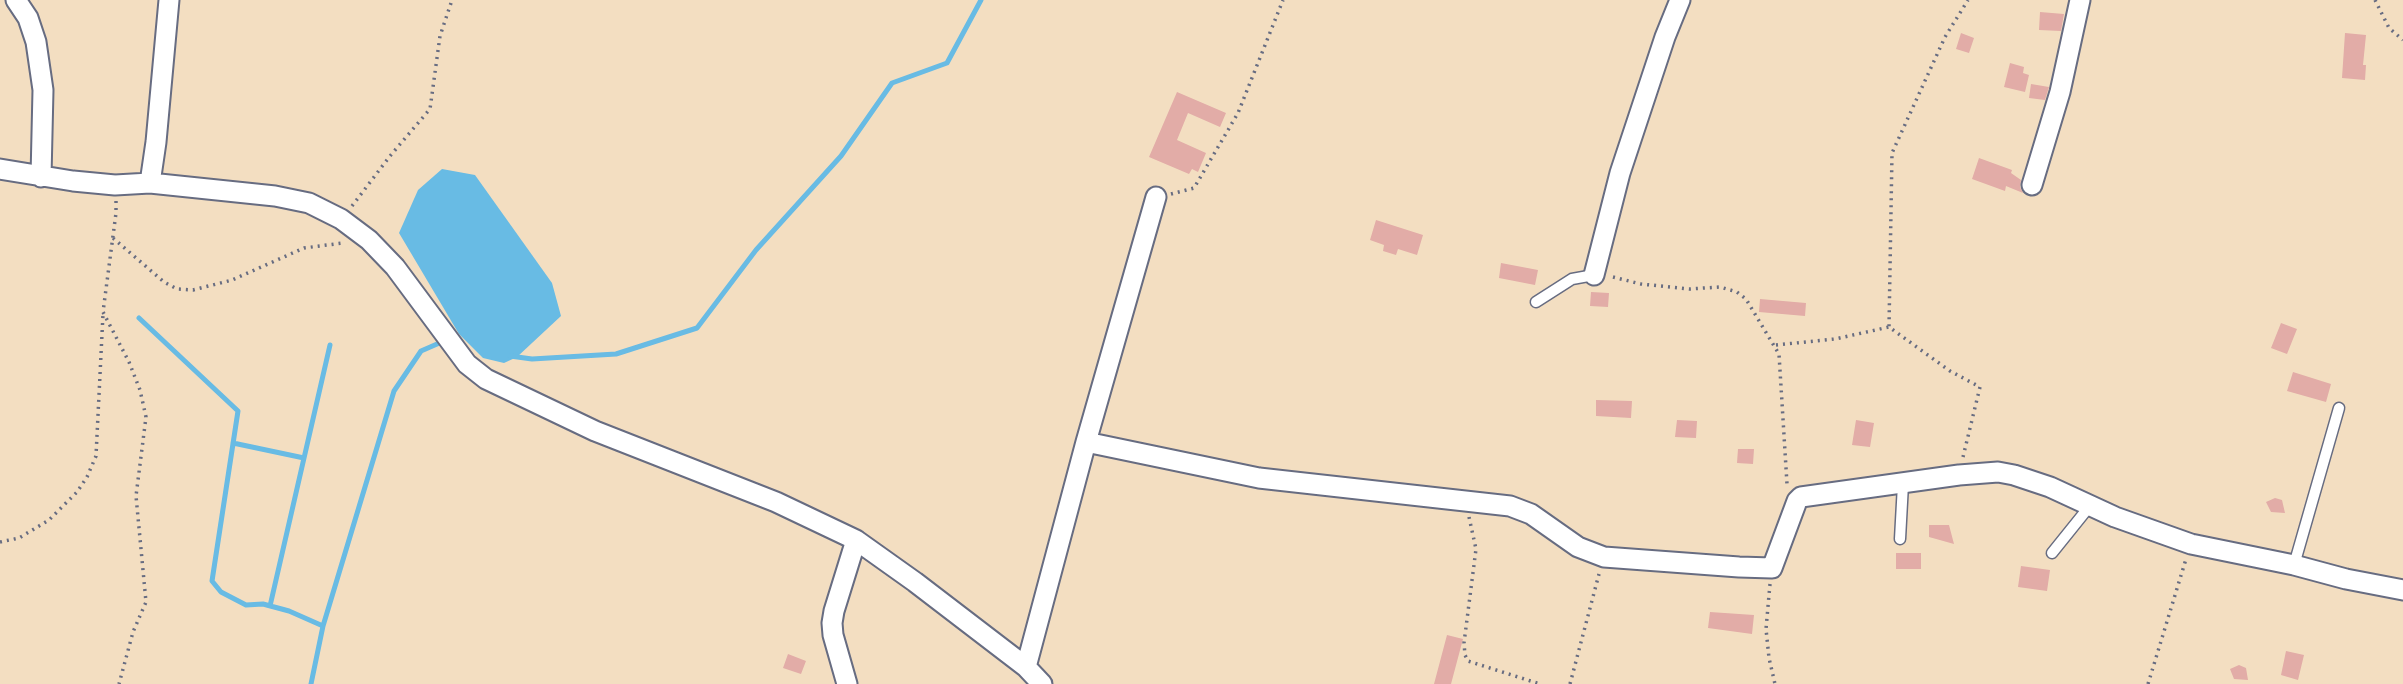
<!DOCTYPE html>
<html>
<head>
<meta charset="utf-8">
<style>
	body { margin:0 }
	canvas { display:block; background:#f3dec1 }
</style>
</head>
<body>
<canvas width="2403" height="684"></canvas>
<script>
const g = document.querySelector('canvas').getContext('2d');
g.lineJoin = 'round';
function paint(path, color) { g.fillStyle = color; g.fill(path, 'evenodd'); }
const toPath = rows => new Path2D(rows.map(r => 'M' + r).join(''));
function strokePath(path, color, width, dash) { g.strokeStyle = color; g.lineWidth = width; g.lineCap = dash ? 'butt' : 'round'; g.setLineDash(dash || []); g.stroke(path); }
paint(toPath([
	[442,169,475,175,552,283,561,316,517,357,504,363,483,358,459,334,399,233,418,190]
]), '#68bbe4');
strokePath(toPath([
	[139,318,238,411,212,581,221,592,246,605,263,604,289,611,323,626],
	[510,356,532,359,616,354,697,328,756,250,841,156,892,83,947,63,981,0],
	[233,443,304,458],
	[270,606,330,345],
	[311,684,323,626,394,391,421,351,444,341]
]), '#68bbe4', 5);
paint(toPath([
	[2040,12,2064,14,2061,31,2039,30],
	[1961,33,1974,38,1969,53,1956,49],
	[2345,33,2366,35,2363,65,2366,65,2365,80,2342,78],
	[2010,63,2024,67,2023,73,2029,75,2025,92,2004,87],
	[2031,84,2049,87,2045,100,2029,98],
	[1177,92,1226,113,1220,127,1188,113,1177,140,1206,153,1198,172,1192,169,1189,174,1149,157],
	[1979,158,2012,170,2011,173,2021,180,2020,187,2023,193,2006,186,2005,191,1972,179],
	[1376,220,1423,235,1417,255,1398,249,1396,255,1383,251,1384,245,1370,240],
	[1501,263,1538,270,1535,285,1499,278],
	[1591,292,1609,293,1608,307,1590,306],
	[1760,299,1806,303,1805,316,1759,312],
	[2281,323,2297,329,2287,354,2271,348],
	[2293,372,2331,384,2326,402,2287,391],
	[1596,400,1632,401,1631,418,1596,416],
	[1677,420,1697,421,1696,438,1675,437],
	[1856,420,1874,423,1870,447,1852,445],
	[1738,449,1754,449,1753,464,1737,463],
	[2275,498,2282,500,2285,513,2271,512,2266,502],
	[1929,525,1949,525,1954,544,1929,537],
	[1896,553,1921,553,1921,569,1896,569],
	[2021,566,2050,570,2047,591,2018,587],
	[1710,612,1754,615,1752,634,1708,628],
	[1447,635,1463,639,1451,684,1434,684],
	[2286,651,2304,655,2298,680,2281,675],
	[788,654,806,661,801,674,783,668],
	[2239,665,2246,668,2248,680,2234,679,2230,669]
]), '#e2aca7');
const lane = toPath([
	[1536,302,1572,279,1594,275],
	[1900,539,1903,484],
	[2052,553,2089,507],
	[2294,565,2339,408]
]);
const street = toPath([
	[16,0,28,18,36,42,43,90,41,177],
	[0,169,73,181,115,185,150,183,275,196,309,203,341,219,369,240,395,267,467,364,486,379,595,431,776,502,856,540,915,582,1026,667,1042,684],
	[150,183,156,142,169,0],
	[2032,185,2060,92,2080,0],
	[1594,275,1620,173,1665,37,1680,0],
	[1086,442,1259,478,1510,506,1531,514,1578,547,1604,557,1739,567,1772,568,1797,501,1801,497,1959,475,1998,472,2014,475,2050,487,2115,517,2191,544,2294,565,2346,579,2403,590],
	[1026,667,1086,442,1156,197],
	[847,684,833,635,832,623,834,611,856,540]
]);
strokePath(lane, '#676c81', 13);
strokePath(street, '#676c81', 23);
strokePath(toPath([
	[2375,0,2389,28,2403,40],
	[1171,194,1194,188,1238,113,1283,0],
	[116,201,116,213,103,312,129,362,140,390,146,417,136,496,146,602,133,632,119,684],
	[352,206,390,156,430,109,440,36,452,0],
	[113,238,164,282,177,289,193,290,232,280,304,248,343,243],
	[1613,277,1641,284,1689,289,1720,287,1737,292,1746,299,1779,354,1787,484,1789,486],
	[1776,345,1835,339,1889,327],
	[1963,457,1980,387,1950,371,1889,327,1892,153,1945,37,1968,0],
	[1469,517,1476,549,1464,643,1465,655,1468,661,1540,684],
	[0,542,19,538,49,520,77,492,87,477,96,456,103,314],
	[1770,584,1766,629,1769,658,1775,684],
	[1570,684,1599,574],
	[2148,684,2186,559]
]), '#676c81', 3.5, [2, 5]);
strokePath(lane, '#fff', 10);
strokePath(street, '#fff', 19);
</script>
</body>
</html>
